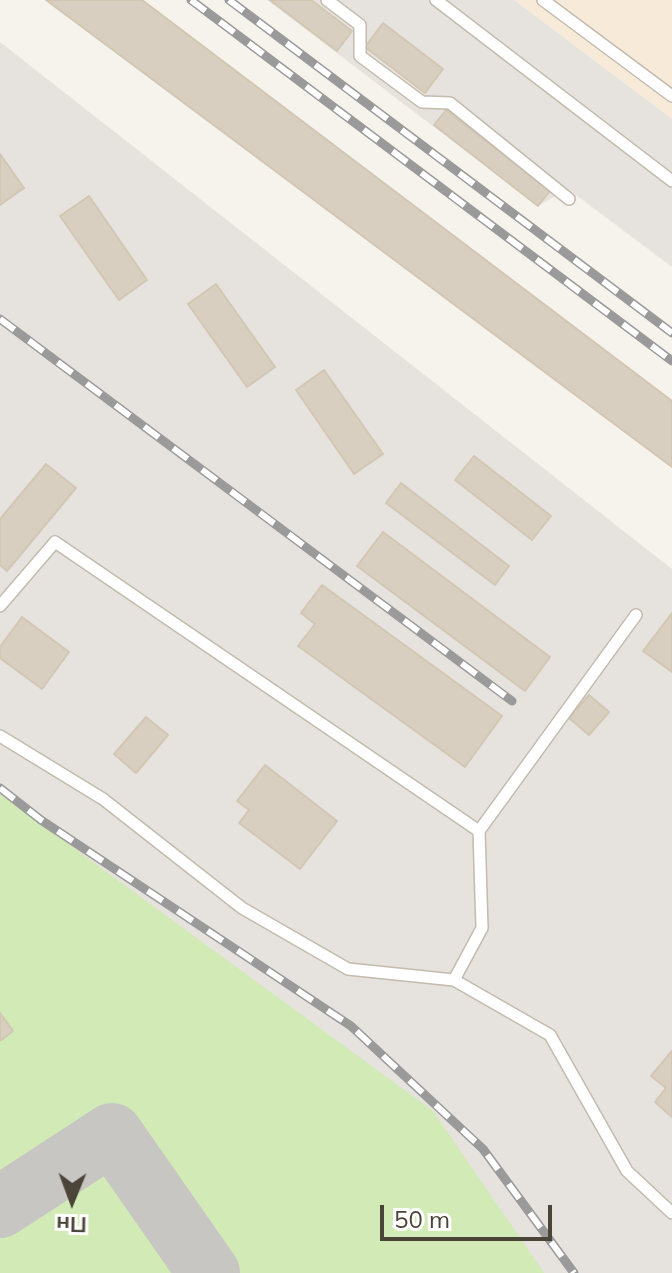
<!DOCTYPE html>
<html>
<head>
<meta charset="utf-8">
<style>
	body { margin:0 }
	#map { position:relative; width:672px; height:1273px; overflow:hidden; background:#f6f3ec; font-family:Mulish,sans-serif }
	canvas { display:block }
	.north { position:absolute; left:32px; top:1161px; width:80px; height:80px; -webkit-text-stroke:6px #fff; paint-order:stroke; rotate:181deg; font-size:22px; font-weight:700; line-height:32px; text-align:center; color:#4b4439 }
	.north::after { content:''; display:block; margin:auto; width:28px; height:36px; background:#4b4439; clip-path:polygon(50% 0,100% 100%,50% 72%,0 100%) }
	.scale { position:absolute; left:380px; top:1205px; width:172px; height:36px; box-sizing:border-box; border:4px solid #4b4439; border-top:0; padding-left:10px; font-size:24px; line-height:28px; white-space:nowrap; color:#4b4439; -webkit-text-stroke:6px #fff; paint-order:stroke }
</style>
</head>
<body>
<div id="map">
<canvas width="672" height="1273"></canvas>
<div class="north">Пн</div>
<div class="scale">50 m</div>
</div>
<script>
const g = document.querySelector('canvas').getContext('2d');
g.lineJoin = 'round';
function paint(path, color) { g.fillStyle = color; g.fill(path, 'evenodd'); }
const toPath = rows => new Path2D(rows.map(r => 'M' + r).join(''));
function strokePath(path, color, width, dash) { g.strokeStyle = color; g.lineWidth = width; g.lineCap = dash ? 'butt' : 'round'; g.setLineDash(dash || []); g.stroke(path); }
paint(toPath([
	[514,0,672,0,672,119]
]), '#f7ead8');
paint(toPath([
	[267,0,514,0,672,119,672,267,568,189,538,206],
	[0,42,672,569,672,1273,0,1273]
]), '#e6e2dd');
paint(toPath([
	[0,794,433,1111,544,1273,0,1273]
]), '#d2eab5');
strokePath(toPath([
	[0,1207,112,1134,209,1273]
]), '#c8c6c3', 62);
const building = toPath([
	[46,0,142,0,672,401,672,467,46,0],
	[270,0,311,0,352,31,337,51,270,0],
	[383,23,443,69,425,93,365,47,383,23],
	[446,110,550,191,538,206,434,125,446,110],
	[0,154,24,188,0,205,0,154],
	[89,196,147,280,119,300,60,216,89,196],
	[216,284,275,367,247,387,188,304,216,284],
	[324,370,383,454,354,474,296,390,324,370],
	[474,456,551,516,532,540,455,480,474,456],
	[46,464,76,488,7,571,0,565,0,519,46,464],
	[401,483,509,566,495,585,386,503,401,483],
	[383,532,550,657,525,691,357,566,383,532],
	[322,585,502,716,465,767,298,646,315,624,301,613,322,585],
	[672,613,672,672,643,651,672,613],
	[22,617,69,652,42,689,0,658,0,647,22,617],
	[589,695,609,712,589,735,569,718,589,695],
	[146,717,168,735,136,773,114,754,146,717],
	[265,765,337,821,300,869,239,823,249,810,237,801,265,765],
	[0,1013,13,1031,0,1041,0,1013],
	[672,1051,672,1117,655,1102,666,1088,651,1076,672,1051]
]);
paint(building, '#d8cfc1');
strokePath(building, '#d3c7b4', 2);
const lane = toPath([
	[327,0,360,25,360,56,422,102,450,103,569,199],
	[436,0,672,181],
	[543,0,672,96],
	[0,606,55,542,479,831,482,928,454,980],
	[0,736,103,799,242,908,348,969,454,980,550,1035,627,1171,672,1213],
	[479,831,636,615]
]);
strokePath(lane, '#c2bbae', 14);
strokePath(lane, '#fff', 11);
const rail = toPath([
	[191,0,672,361],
	[229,0,672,333],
	[0,319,512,701],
	[0,788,41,820,351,1026,483,1149,574,1273]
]);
strokePath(rail, '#9a9a9a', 9);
strokePath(rail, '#fff', 6, [18]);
</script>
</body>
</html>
